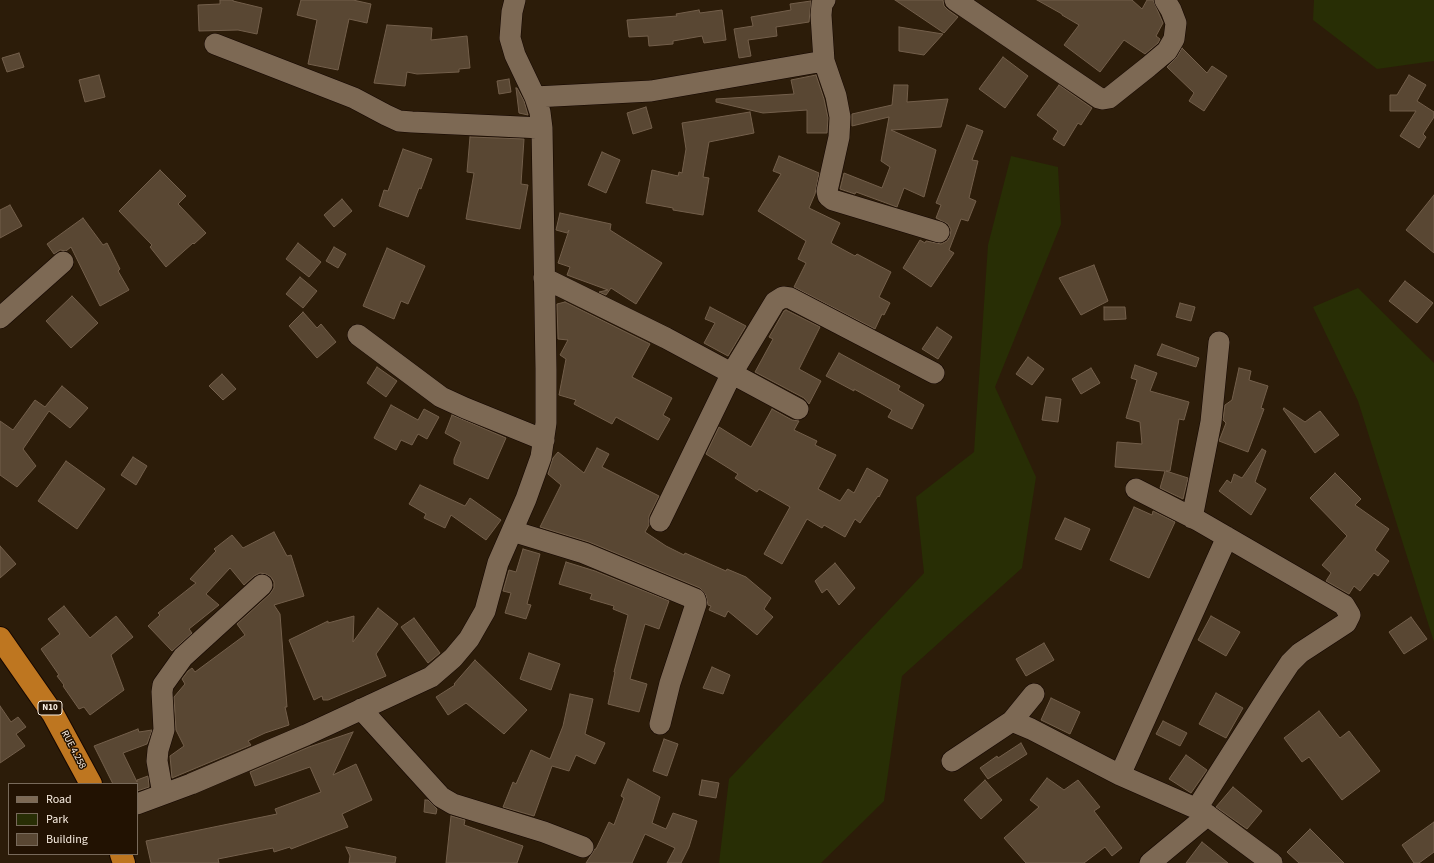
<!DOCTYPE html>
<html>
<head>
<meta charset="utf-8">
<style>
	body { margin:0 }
	#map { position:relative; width:1434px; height:863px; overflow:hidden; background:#2c1c09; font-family:"Source Sans 3",sans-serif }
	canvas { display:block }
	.legend { position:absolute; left:8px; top:783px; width:130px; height:72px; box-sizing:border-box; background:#221202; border:1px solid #786a5b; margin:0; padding:5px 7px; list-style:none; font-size:12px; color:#f8ede1 }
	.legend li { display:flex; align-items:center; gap:8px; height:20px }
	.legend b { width:20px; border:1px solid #786a5b }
</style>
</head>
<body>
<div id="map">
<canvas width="1434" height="863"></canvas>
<ul class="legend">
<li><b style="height:5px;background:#7d6954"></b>Road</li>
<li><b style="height:11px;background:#282e05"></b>Park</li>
<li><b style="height:11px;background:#594733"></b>Building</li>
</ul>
</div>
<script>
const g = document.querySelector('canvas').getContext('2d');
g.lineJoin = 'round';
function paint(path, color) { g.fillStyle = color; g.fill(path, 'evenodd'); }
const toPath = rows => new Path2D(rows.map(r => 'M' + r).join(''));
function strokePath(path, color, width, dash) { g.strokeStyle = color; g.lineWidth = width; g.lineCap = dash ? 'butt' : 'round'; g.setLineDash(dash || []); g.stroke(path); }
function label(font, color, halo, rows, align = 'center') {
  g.font = font + ' "Source Sans 3",sans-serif'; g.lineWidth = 3; g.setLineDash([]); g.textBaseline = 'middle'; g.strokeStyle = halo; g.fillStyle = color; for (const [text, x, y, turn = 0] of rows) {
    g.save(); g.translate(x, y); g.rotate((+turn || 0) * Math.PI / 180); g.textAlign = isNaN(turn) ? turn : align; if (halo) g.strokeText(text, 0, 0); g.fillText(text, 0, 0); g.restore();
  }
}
paint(toPath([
	[1314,0,1434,0,1434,61,1377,69,1313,20],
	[1011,156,1058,167,1061,224,995,387,1036,477,1022,568,902,676,884,801,821,863,719,863,729,779,924,573,916,497,974,452,988,245],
	[1358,288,1434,363,1434,642,1358,401,1313,307]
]), '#282e05');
const building = toPath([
	[220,0,233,0,233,1,262,8,257,34,238,30,199,31,198,5,220,4,220,0],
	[301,0,353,0,371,4,367,23,349,19,338,70,308,64,317,20,297,15,301,0],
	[895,0,943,0,944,6,948,10,958,17,944,33,895,0],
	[1037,0,1132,0,1142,9,1147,0,1153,0,1163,23,1156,36,1160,39,1158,43,1145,54,1124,40,1100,72,1064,45,1079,25,1062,15,1062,14,1037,0],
	[811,1,809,22,776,27,777,36,748,40,751,56,739,58,734,29,753,26,751,17,791,10,790,4,811,1],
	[699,10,700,13,722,10,726,40,704,43,702,36,673,41,673,44,649,46,648,36,629,37,627,20,677,16,676,14,699,10],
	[387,25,432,28,431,40,467,36,470,68,459,69,459,72,417,74,407,72,405,86,374,83,387,25],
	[899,27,943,34,924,55,899,51,899,27],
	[1182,48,1207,73,1212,66,1227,76,1204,111,1189,101,1194,93,1167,67,1177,57,1182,48],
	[19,53,24,67,7,72,2,58,19,53],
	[1003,57,1028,76,1005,108,979,89,1003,57],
	[99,75,105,97,85,102,79,80,99,75],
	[816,75,824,99,828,118,827,133,807,133,807,110,763,113,716,102,716,99,794,94,791,80,816,75],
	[1409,75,1426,85,1417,101,1434,112,1434,117,1423,134,1426,137,1419,148,1400,136,1416,111,1390,111,1390,95,1397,95,1409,75],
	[509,79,511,92,499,94,497,81,509,79],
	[894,85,908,85,907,102,948,99,941,127,891,130,936,150,924,197,904,188,897,207,856,192,855,194,840,189,844,173,882,188,890,167,881,161,889,117,852,126,852,114,892,105,894,85],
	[1059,85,1092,108,1081,125,1078,123,1064,146,1053,139,1058,131,1037,115,1059,85],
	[516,88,517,88,524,101,528,115,519,113,516,88],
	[646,107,652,128,633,134,627,113,646,107],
	[750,112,754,133,709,142,703,177,709,178,703,215,673,210,673,208,646,203,652,170,678,176,679,172,682,173,686,149,682,123,750,112],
	[967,125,983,131,972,160,978,161,969,198,976,201,968,221,961,219,949,250,954,253,931,287,903,268,920,240,925,243,926,241,941,244,947,241,950,236,951,230,948,224,936,218,941,205,936,203,967,125],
	[470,137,524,139,521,184,528,185,520,229,466,219,474,173,467,172,470,137],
	[403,149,432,159,421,189,419,188,408,217,379,206,384,190,388,191,403,149],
	[602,152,620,160,606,193,588,185,602,152],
	[779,156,819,173,815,194,809,208,840,223,831,243,855,256,857,254,891,272,879,297,890,303,884,315,882,314,875,329,794,287,806,263,798,259,806,241,758,211,781,174,773,171,779,156],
	[160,170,186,196,178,204,206,233,194,244,193,243,166,267,150,247,152,245,119,211,160,170],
	[1434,195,1434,253,1406,230,1434,195],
	[342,199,352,211,334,227,324,215,342,199],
	[10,205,22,226,0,238,0,210,10,205],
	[560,213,611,224,610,230,662,263,636,304,611,288,606,295,599,292,608,290,567,275,570,267,558,263,569,230,567,233,556,230,560,213],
	[83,218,103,245,107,243,120,269,118,271,129,290,100,306,71,247,66,251,60,250,54,254,47,244,83,218],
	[298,243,321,262,309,277,286,259,298,243],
	[334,247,346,254,338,268,326,261,334,247],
	[387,248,425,266,408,304,401,301,394,319,363,306,387,248],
	[1094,265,1108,301,1081,315,1059,278,1094,265],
	[300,277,317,291,303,308,286,294,300,277],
	[1405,281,1433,303,1417,323,1389,301,1405,281],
	[72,296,98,323,71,348,46,321,72,296],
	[565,302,650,344,632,377,672,398,663,415,670,419,658,440,616,417,612,424,574,404,576,400,559,395,566,359,560,355,568,340,558,339,557,304,565,302],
	[1180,303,1195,307,1191,321,1176,317,1180,303],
	[710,307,746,326,728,356,704,343,715,323,705,319,710,307],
	[1104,307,1125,307,1126,319,1104,320,1104,307],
	[786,310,820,327,799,369,821,381,809,404,804,398,755,372,773,339,769,337,784,311,786,310],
	[303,312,317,328,321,324,336,342,317,358,289,326,303,312],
	[937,327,952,337,938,359,922,349,937,327],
	[1162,344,1199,358,1196,367,1157,355,1162,344],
	[839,353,900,386,898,390,924,405,912,429,888,417,892,410,854,389,854,391,826,376,839,353],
	[1028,357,1044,369,1032,385,1016,374,1028,357],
	[1135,365,1157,373,1150,391,1189,402,1184,420,1179,419,1170,471,1166,471,1188,478,1183,499,1160,488,1165,471,1115,467,1117,442,1142,444,1140,422,1126,418,1137,380,1131,378,1135,365],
	[377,367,397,381,386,397,367,383,377,367],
	[1091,368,1100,383,1081,394,1072,379,1091,368],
	[1239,368,1251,371,1249,380,1268,386,1261,408,1264,409,1248,452,1219,441,1226,423,1223,420,1225,405,1232,400,1239,368],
	[222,374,236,389,223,400,209,386,222,374],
	[62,386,88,408,70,428,49,411,23,449,36,466,17,487,0,475,0,421,13,430,35,400,45,407,62,386],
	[1046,397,1061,399,1058,422,1042,420,1046,397],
	[391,405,418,420,424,409,439,417,427,439,418,434,412,445,401,440,396,450,374,438,391,405],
	[1284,408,1305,422,1320,411,1339,435,1315,453,1283,409,1284,408],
	[772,409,792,420,799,421,794,430,817,441,815,445,836,455,818,489,840,501,848,489,854,493,867,468,888,480,879,497,878,496,860,523,855,519,845,537,824,525,822,528,807,519,782,564,764,554,790,507,759,489,757,492,735,478,738,474,706,454,719,427,751,447,772,409],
	[452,415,506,438,488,479,454,464,454,459,461,442,445,433,452,415],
	[597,448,609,454,602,467,659,496,649,516,649,525,645,532,666,546,684,555,685,553,726,571,727,569,746,577,771,598,764,609,773,617,757,635,728,611,725,617,709,610,711,606,708,605,706,595,700,588,589,542,540,527,561,485,548,474,553,458,558,452,584,473,597,448],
	[1262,449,1266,451,1255,482,1266,489,1251,515,1219,491,1227,480,1231,483,1234,474,1242,478,1262,449],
	[133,457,147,466,136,485,121,475,133,457],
	[66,461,105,489,77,529,38,501,66,461],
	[1335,473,1361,499,1355,505,1389,529,1375,550,1389,561,1378,576,1374,573,1360,591,1354,586,1349,594,1326,581,1331,573,1322,565,1347,536,1310,498,1335,473],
	[420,485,465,506,470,498,501,520,486,540,451,515,445,528,424,518,426,514,409,504,420,485],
	[1134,507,1152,515,1153,511,1175,522,1149,578,1110,560,1134,507],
	[1065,518,1090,529,1081,550,1055,539,1065,518],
	[274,532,287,556,291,555,304,596,274,605,280,614,287,707,285,707,289,725,265,733,248,741,251,745,172,778,170,756,184,746,176,730,174,697,185,684,182,679,188,671,192,668,195,672,245,635,237,624,270,594,274,588,274,582,271,577,266,574,260,573,254,576,244,585,230,568,206,594,219,605,189,629,192,633,172,651,148,626,160,615,158,613,196,583,190,579,216,551,214,549,232,535,243,548,274,532],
	[0,546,16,564,0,578,0,546],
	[523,549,540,554,527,604,531,605,526,619,505,613,511,593,503,591,509,570,516,572,523,549],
	[566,562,595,571,669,601,659,629,645,624,639,645,630,679,647,684,639,712,608,704,615,672,614,672,628,615,613,609,614,606,590,599,592,594,559,584,566,562],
	[835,563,855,588,839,605,827,589,822,593,815,581,835,563],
	[64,606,90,638,116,616,133,637,111,655,124,690,90,715,84,707,79,709,63,686,64,685,57,676,59,675,41,649,60,634,48,619,64,606],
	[378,608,398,624,376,654,386,676,328,700,323,700,322,696,314,700,289,640,328,621,328,623,354,616,353,642,378,608],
	[1211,616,1240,632,1226,656,1198,640,1211,616],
	[1411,617,1427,639,1404,654,1389,632,1411,617],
	[414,618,440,653,428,663,401,627,414,618],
	[1044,643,1054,660,1026,676,1016,659,1044,643],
	[529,653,560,664,551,690,520,679,529,653],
	[475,660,527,710,504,734,466,703,448,715,436,697,455,685,454,684,475,660],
	[712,667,730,675,723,694,703,688,712,667],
	[1216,693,1243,708,1226,738,1199,724,1216,693],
	[570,694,593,699,585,734,605,743,595,764,576,755,569,771,552,766,534,816,503,807,513,782,516,784,531,750,550,759,563,726,570,694],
	[1051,698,1080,712,1070,734,1041,720,1051,698],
	[0,706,11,722,18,717,26,727,16,734,25,746,0,763,0,706],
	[1319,711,1340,738,1349,731,1380,771,1342,800,1309,757,1302,762,1284,738,1319,711],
	[1163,721,1187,733,1180,746,1156,734,1163,721],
	[138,729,139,732,152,730,147,744,123,753,137,782,137,780,148,776,149,787,137,791,137,784,113,784,94,746,138,729],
	[353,732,333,775,356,764,372,800,342,814,348,827,291,849,290,847,274,852,273,848,218,859,219,863,151,863,146,841,277,814,275,809,321,792,310,767,255,786,250,772,309,747,353,732],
	[664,739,678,744,667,776,653,771,664,739],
	[1021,743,1027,754,988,779,980,768,997,756,998,758,1021,743],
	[1186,755,1207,770,1191,793,1169,779,1186,755],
	[1047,778,1064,790,1078,780,1100,807,1094,811,1122,848,1112,856,1105,847,1084,863,1026,863,1004,838,1039,807,1030,800,1047,778],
	[628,779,660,797,652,823,666,829,673,813,697,821,689,847,681,863,667,863,675,848,645,834,632,863,586,863,595,849,596,849,609,822,614,825,624,798,621,796,628,779],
	[702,780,719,783,716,798,699,795,702,780],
	[985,780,1002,800,981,819,964,800,985,780],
	[1233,787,1262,811,1247,829,1216,807,1233,787],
	[425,800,428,800,437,809,436,814,424,812,425,800],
	[451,816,465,820,464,825,523,846,517,863,446,863,451,816],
	[1434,822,1434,852,1419,863,1414,863,1402,845,1434,822],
	[1310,829,1344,863,1299,863,1287,852,1310,829],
	[1202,842,1228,863,1186,863,1202,842],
	[346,847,396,857,395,863,349,863,350,856,346,847]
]);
paint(building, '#594733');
strokePath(building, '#735f4b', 1);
const minor = toPath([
	[825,0,822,4,821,15,824,61,836,96,840,117,839,137,827,191,828,196,833,200,939,232],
	[955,0,1099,98,1103,99,1109,98,1148,67,1167,51,1174,39,1176,23,1171,10,1165,0],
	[215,44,354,98,386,115,399,121,412,122,542,128],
	[535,97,651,91,824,61],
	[544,278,666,338,798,409],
	[0,318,63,262],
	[358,335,441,397,465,408,544,440],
	[1136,489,1199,521,1344,605,1350,615,1346,623,1300,653,1290,663,1272,690,1197,808],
	[1192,518,1211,422,1219,342],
	[660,521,732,373,775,302,783,297,790,298,934,373],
	[512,531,584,553,695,599,696,602,696,604,670,683,660,724],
	[361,709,441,797,453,804,544,832,583,847],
	[1012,721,1031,729,1120,775,1202,811,1272,863],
	[952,761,1012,721,1034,694],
	[1120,775,1227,537],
	[163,794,157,761,158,750,164,730,162,692,163,685,183,657,262,585],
	[137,804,191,784,306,735,431,677,453,658,469,639,485,611,498,563,526,499,541,457,546,423,546,369,542,128,540,112,535,97,515,55,510,38,512,12,515,0],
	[1150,863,1208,815]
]);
const highway = toPath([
	[0,638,53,714,91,784],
	[121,854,124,863]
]);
strokePath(minor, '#140600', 22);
strokePath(highway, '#140600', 24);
strokePath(minor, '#7d6954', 21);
strokePath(highway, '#be7620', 22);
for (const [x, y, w] of [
	[50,708,24]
]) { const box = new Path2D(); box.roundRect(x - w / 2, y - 7, w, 14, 3); g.fillStyle = '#221202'; g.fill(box); strokePath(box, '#f8ede1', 1); }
label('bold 9px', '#f8ede1', null, [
	["N10",50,708]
]);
label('10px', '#f8ede1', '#221202', [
	["RUE 4.258",73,750,62]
]);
</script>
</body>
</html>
